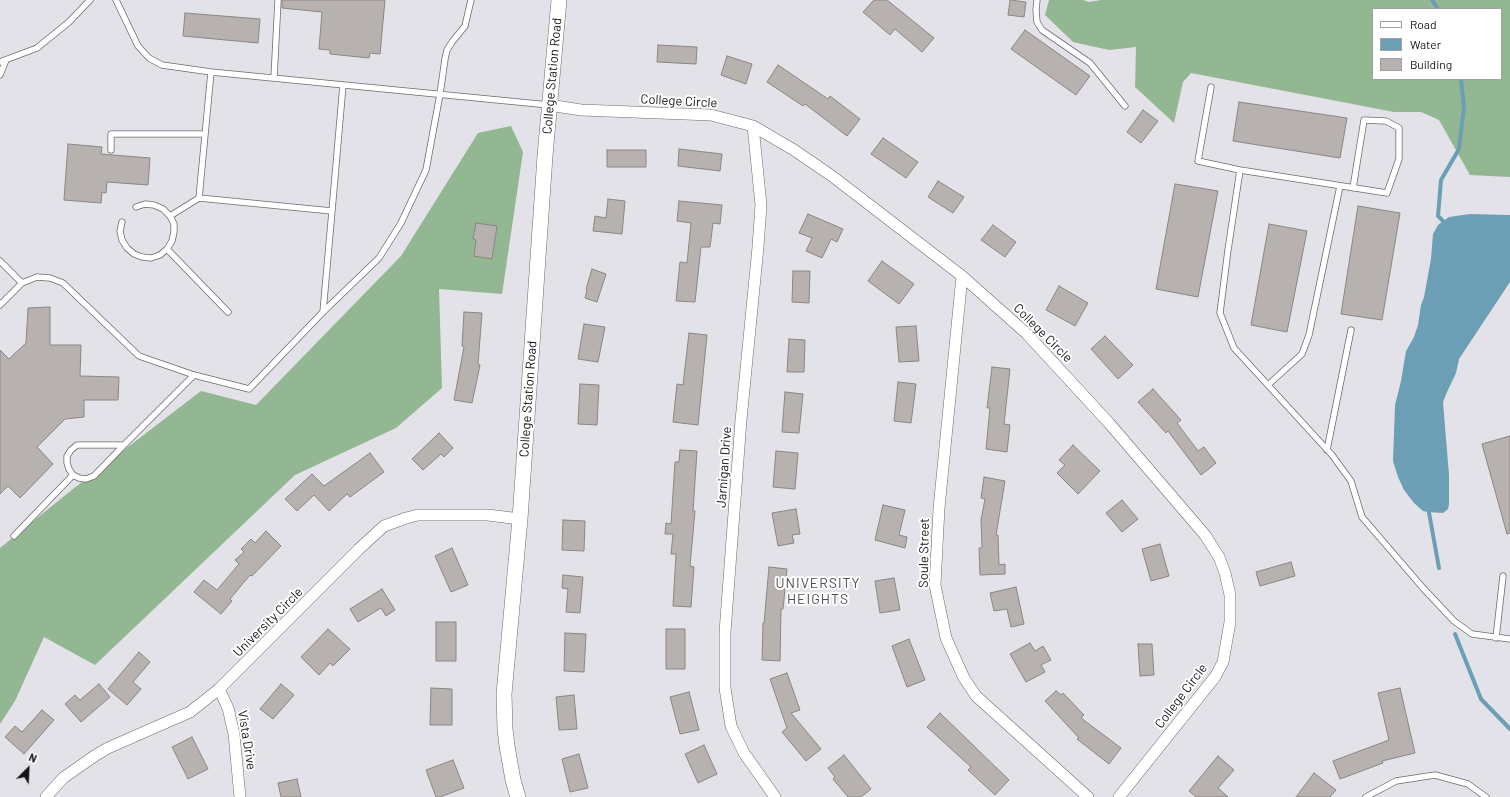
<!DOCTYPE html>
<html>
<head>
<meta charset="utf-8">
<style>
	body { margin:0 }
	#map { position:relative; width:1510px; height:797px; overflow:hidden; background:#e3e2e8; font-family:Barlow,sans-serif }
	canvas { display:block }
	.legend { position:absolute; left:1372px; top:8px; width:130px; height:72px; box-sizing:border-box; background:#fff; border:1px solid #a1a1a2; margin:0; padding:5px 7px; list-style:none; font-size:12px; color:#141416 }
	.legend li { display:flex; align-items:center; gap:8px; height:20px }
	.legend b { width:20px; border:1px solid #a1a1a2 }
	.north { position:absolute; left:8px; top:749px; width:40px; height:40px; -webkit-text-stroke:3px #fff; paint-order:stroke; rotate:24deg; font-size:11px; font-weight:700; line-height:16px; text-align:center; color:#141416 }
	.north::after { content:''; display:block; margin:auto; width:14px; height:18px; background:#141416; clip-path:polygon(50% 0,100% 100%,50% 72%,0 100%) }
</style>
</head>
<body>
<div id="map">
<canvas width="1510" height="797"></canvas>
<ul class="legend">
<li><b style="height:5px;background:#fff"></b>Road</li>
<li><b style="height:11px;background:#6c9fb5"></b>Water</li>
<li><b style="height:11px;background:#b7b1b0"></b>Building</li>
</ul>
<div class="north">N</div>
</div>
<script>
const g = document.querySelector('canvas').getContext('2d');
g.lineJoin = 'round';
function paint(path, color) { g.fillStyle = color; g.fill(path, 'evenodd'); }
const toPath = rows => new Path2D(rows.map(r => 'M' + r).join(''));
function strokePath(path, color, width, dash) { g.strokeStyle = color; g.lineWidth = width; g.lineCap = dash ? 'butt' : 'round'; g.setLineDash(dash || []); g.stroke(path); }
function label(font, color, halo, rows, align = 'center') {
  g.font = font + ' Barlow,sans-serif'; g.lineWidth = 4; g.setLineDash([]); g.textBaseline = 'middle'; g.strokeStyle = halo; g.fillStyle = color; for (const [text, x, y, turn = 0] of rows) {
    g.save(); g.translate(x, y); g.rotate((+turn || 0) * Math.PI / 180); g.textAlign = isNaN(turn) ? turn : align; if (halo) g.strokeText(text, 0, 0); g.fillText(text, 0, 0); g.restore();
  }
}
paint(toPath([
	[1049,0,1083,0,1089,2,1101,0,1510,0,1510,177,1470,175,1439,120,1421,112,1394,112,1191,73,1183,82,1174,123,1135,87,1136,47,1109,50,1073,42,1045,15],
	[1373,9,1501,9,1501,79,1373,79],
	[511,126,523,152,502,294,439,289,442,388,396,428,295,475,95,665,44,637,15,701,0,724,0,548,73,489,201,391,256,405,401,256,478,133]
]), '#93b693');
paint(toPath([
	[1470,214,1510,215,1510,282,1459,359,1456,373,1447,392,1443,402,1449,475,1449,504,1448,509,1443,513,1428,512,1423,511,1414,503,1404,490,1398,477,1393,461,1395,405,1401,381,1406,351,1414,337,1418,325,1421,305,1424,297,1431,259,1433,234,1438,225,1449,217]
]), '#6c9fb5');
strokePath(toPath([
	[1432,0,1438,9],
	[1444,226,1443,221,1438,216,1441,180,1459,149,1464,107,1461,79],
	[1428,507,1439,568],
	[1455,634,1481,699,1510,729]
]), '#6c9fb5', 4);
const building = toPath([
	[282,0,385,0,380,54,370,53,369,58,330,54,330,50,319,49,322,12,282,8,282,0],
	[874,0,887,0,934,38,922,52,895,29,890,35,863,12,874,0],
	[1010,0,1026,2,1024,17,1008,15,1010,0],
	[185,13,260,19,258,43,183,36,185,13],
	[1025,30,1090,76,1076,95,1011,49,1025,30],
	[658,45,697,47,696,64,657,62,658,45],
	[727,56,752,64,746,84,721,75,727,56],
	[778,65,828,99,830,96,860,119,847,136,805,104,803,106,767,82,778,65],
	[1239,102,1347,118,1340,158,1233,141,1239,102],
	[1143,110,1158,121,1141,143,1127,132,1143,110],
	[883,138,918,162,906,178,871,154,883,138],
	[68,144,102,147,101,154,150,158,148,185,107,182,106,193,102,192,101,203,64,200,68,144],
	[679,149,722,154,720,171,678,166,679,149],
	[607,150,646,150,646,167,607,167,607,150],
	[938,181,964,197,953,213,928,197,938,181],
	[1175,184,1218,191,1198,297,1156,289,1175,184],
	[608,199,625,201,622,234,593,231,595,216,606,218,608,199],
	[679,201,722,205,720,224,713,223,710,247,701,247,695,302,676,301,680,262,687,263,691,223,677,221,679,201],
	[1358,206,1400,213,1382,320,1341,314,1358,206],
	[808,214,843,229,837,242,831,239,822,258,806,251,812,238,799,233,808,214],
	[476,223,497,226,492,259,474,256,476,240,473,239,476,223],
	[1269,224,1307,231,1287,332,1251,325,1269,224],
	[993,225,1016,242,1005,257,981,240,993,225],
	[882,261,914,284,899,304,868,281,882,261],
	[592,269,606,274,597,302,585,298,587,290,586,289,592,269],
	[793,271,810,271,809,303,792,302,793,271],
	[1059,286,1088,303,1075,326,1046,310,1059,286],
	[50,307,50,345,81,345,80,376,119,377,118,400,84,400,84,417,65,419,37,447,53,464,20,498,8,486,0,494,0,350,9,359,26,343,28,308,50,307],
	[464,312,482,313,478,364,480,365,472,403,454,400,464,347,462,346,464,312],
	[584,324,605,327,598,362,578,359,584,324],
	[916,326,919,361,899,362,896,327,916,326],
	[689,333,707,335,698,425,673,422,677,384,683,385,689,333],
	[1105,336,1133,365,1118,379,1091,349,1105,336],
	[789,339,805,340,804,372,787,372,789,339],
	[992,367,1010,369,1004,424,1010,425,1007,452,986,449,990,408,987,408,992,367],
	[898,382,916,384,911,423,894,421,898,382],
	[580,384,599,385,597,425,578,424,580,384],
	[1153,389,1181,420,1177,423,1198,451,1204,447,1216,463,1201,475,1168,431,1166,433,1138,402,1153,389],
	[785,392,803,394,799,433,782,432,785,392],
	[439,433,453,448,444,457,441,454,423,470,412,459,439,433],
	[1510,436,1510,533,1507,534,1482,444,1510,436],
	[1073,445,1100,471,1078,494,1057,473,1065,465,1059,460,1073,445],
	[680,450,697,451,693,511,695,511,690,566,694,567,691,607,673,606,676,554,671,554,673,534,665,534,666,523,671,524,675,462,679,462,680,450],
	[776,451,798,453,795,489,773,487,776,451],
	[370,453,384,472,350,497,347,494,329,511,314,495,297,511,285,499,312,474,324,486,370,453],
	[984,477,1005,481,996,535,998,535,999,565,1005,564,1005,574,980,575,979,548,982,548,981,520,985,499,981,498,984,477],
	[1122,500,1138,519,1122,532,1106,513,1122,500],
	[883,505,905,510,899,535,907,537,905,548,875,540,883,505],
	[796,509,800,534,792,535,794,543,778,546,772,513,796,509],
	[563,520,585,521,584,551,562,550,563,520],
	[266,531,281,546,252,576,250,575,230,599,232,601,221,614,194,592,204,580,217,590,239,564,235,560,244,552,241,549,251,539,255,543,266,531],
	[1160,544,1169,576,1151,581,1142,549,1160,544],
	[452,548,468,585,451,592,435,556,452,548],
	[1291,562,1295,576,1260,586,1256,572,1291,562],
	[769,567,787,569,783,609,781,609,780,661,762,660,763,623,764,623,769,567],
	[563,575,583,577,580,613,566,612,568,589,562,588,563,575],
	[894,578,900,610,880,613,875,581,894,578],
	[1016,587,1024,624,1011,627,1007,609,994,611,990,593,1016,587],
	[382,589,395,610,386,616,381,608,358,622,350,609,382,589],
	[436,622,456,622,456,661,436,661,436,622],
	[328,629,350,649,333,666,330,663,319,675,301,657,328,629],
	[666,629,685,629,685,669,666,669,666,629],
	[565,633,586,634,584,672,564,671,565,633],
	[909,639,925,680,907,687,892,646,909,639],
	[1030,643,1035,651,1043,646,1051,660,1041,665,1045,672,1026,682,1010,654,1030,643],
	[1138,644,1152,644,1154,675,1140,676,1138,644],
	[139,652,150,662,133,682,141,689,127,705,108,689,139,652],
	[787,673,800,710,791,713,821,749,806,761,782,732,787,728,770,679,787,673],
	[99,684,110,697,81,722,65,704,75,695,80,700,99,684],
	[281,684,294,695,273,719,260,709,281,684],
	[431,688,452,689,452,725,430,725,431,688],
	[1400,688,1415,753,1382,761,1383,763,1340,779,1333,761,1389,740,1378,693,1400,688],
	[1056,691,1061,695,1063,693,1084,715,1081,718,1121,748,1109,764,1077,739,1079,738,1045,701,1056,691],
	[689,692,699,730,680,734,670,697,689,692],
	[574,695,577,729,559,730,556,697,574,695],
	[42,710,54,720,24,754,5,737,15,726,22,732,42,710],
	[940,713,1009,780,995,795,968,770,971,767,927,727,940,713],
	[192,737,208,769,188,779,172,747,192,737],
	[704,745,717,774,698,783,685,754,704,745],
	[579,754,588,788,570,792,562,759,579,754],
	[844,755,871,789,861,797,848,797,833,779,835,777,828,768,844,755],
	[1218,756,1234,770,1218,788,1228,797,1196,797,1189,791,1218,756],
	[453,760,464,788,440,797,436,797,426,770,453,760],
	[1314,773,1336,790,1330,797,1296,797,1314,773],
	[297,779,301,797,281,797,278,783,297,779]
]);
paint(building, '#b7b1b0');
strokePath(building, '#8b8584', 1);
const lane = toPath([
	[116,0,138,46,149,58,162,65,211,72,549,105],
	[1037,0,1036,10,1037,22,1042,30,1090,63,1125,106],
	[0,62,37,48,69,22,90,0],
	[211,72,199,198,332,211,343,85],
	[0,75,6,60],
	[274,78,278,0],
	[1211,87,1198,161,1240,170,1387,193,1399,159,1399,128,1386,121,1364,120,1353,188],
	[111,150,111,134,205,134],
	[1240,170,1228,250,1220,313,1234,348,1332,455,1351,481,1362,517,1423,588,1454,621,1472,634,1510,639],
	[170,216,199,198],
	[122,222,120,231,122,240,127,248,134,254,142,257,151,258,160,255,167,249,172,241,174,232,174,224,170,216,163,209,154,205,145,204,136,207],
	[167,249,228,312],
	[0,261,22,283],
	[0,305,22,283,37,277,50,278,63,283,139,356,194,375,249,389,323,312,379,258,401,223,426,170,440,94,445,59,447,50,452,42,465,26,471,0],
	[323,312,332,211],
	[1268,385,1302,354,1309,335,1340,186],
	[124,445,94,476,86,479,79,478,73,475,69,469,67,463,67,456,71,450,77,445,124,445,194,375],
	[1327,450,1351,330],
	[14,536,73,475],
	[1496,638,1503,576],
	[1366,797,1396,781,1435,775,1468,784,1486,797]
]);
const street = toPath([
	[549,105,581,110,711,115,753,126,794,150,832,176,962,276,1026,333,1109,423,1205,535,1219,557,1225,573,1230,595,1230,622,1223,662,1215,677,1119,797],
	[753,126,761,205,758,247,741,420,725,632,725,688,731,726,744,753,775,797],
	[962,276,939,508,935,585,946,638,964,678,976,696,1088,797],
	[219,689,228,708,234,734,240,797],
	[46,797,63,778,96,755,108,748,190,712,219,689,359,549,384,526,406,518,418,515,488,515,520,519]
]);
const secondary = toPath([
	[518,797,513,780,507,746,505,729,504,694,520,519,545,156,559,0]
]);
strokePath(lane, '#6b6a6f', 7);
strokePath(street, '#6b6a6f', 12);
strokePath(secondary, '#6b6a6f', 16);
strokePath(lane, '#fff', 5.5);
strokePath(street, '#fff', 11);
strokePath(secondary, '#fff', 15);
label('13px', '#141416', '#fff', [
	["College Station Road",552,76,-85],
	["College Circle",679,101,3],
	["College Circle",1043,333,45],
	["College Station Road",528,399,-86],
	["Jarnigan Drive",724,467,-86],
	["Soule Street",924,553,-89],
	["University Circle",268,622,-45],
	["College Circle",1181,696,-53],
	["Vista Drive",247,740,81]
]);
g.letterSpacing = '1px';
label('14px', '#4d4c50', '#fff', [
	["UNIVERSITY",818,583],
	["HEIGHTS",818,599]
]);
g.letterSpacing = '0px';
</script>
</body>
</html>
